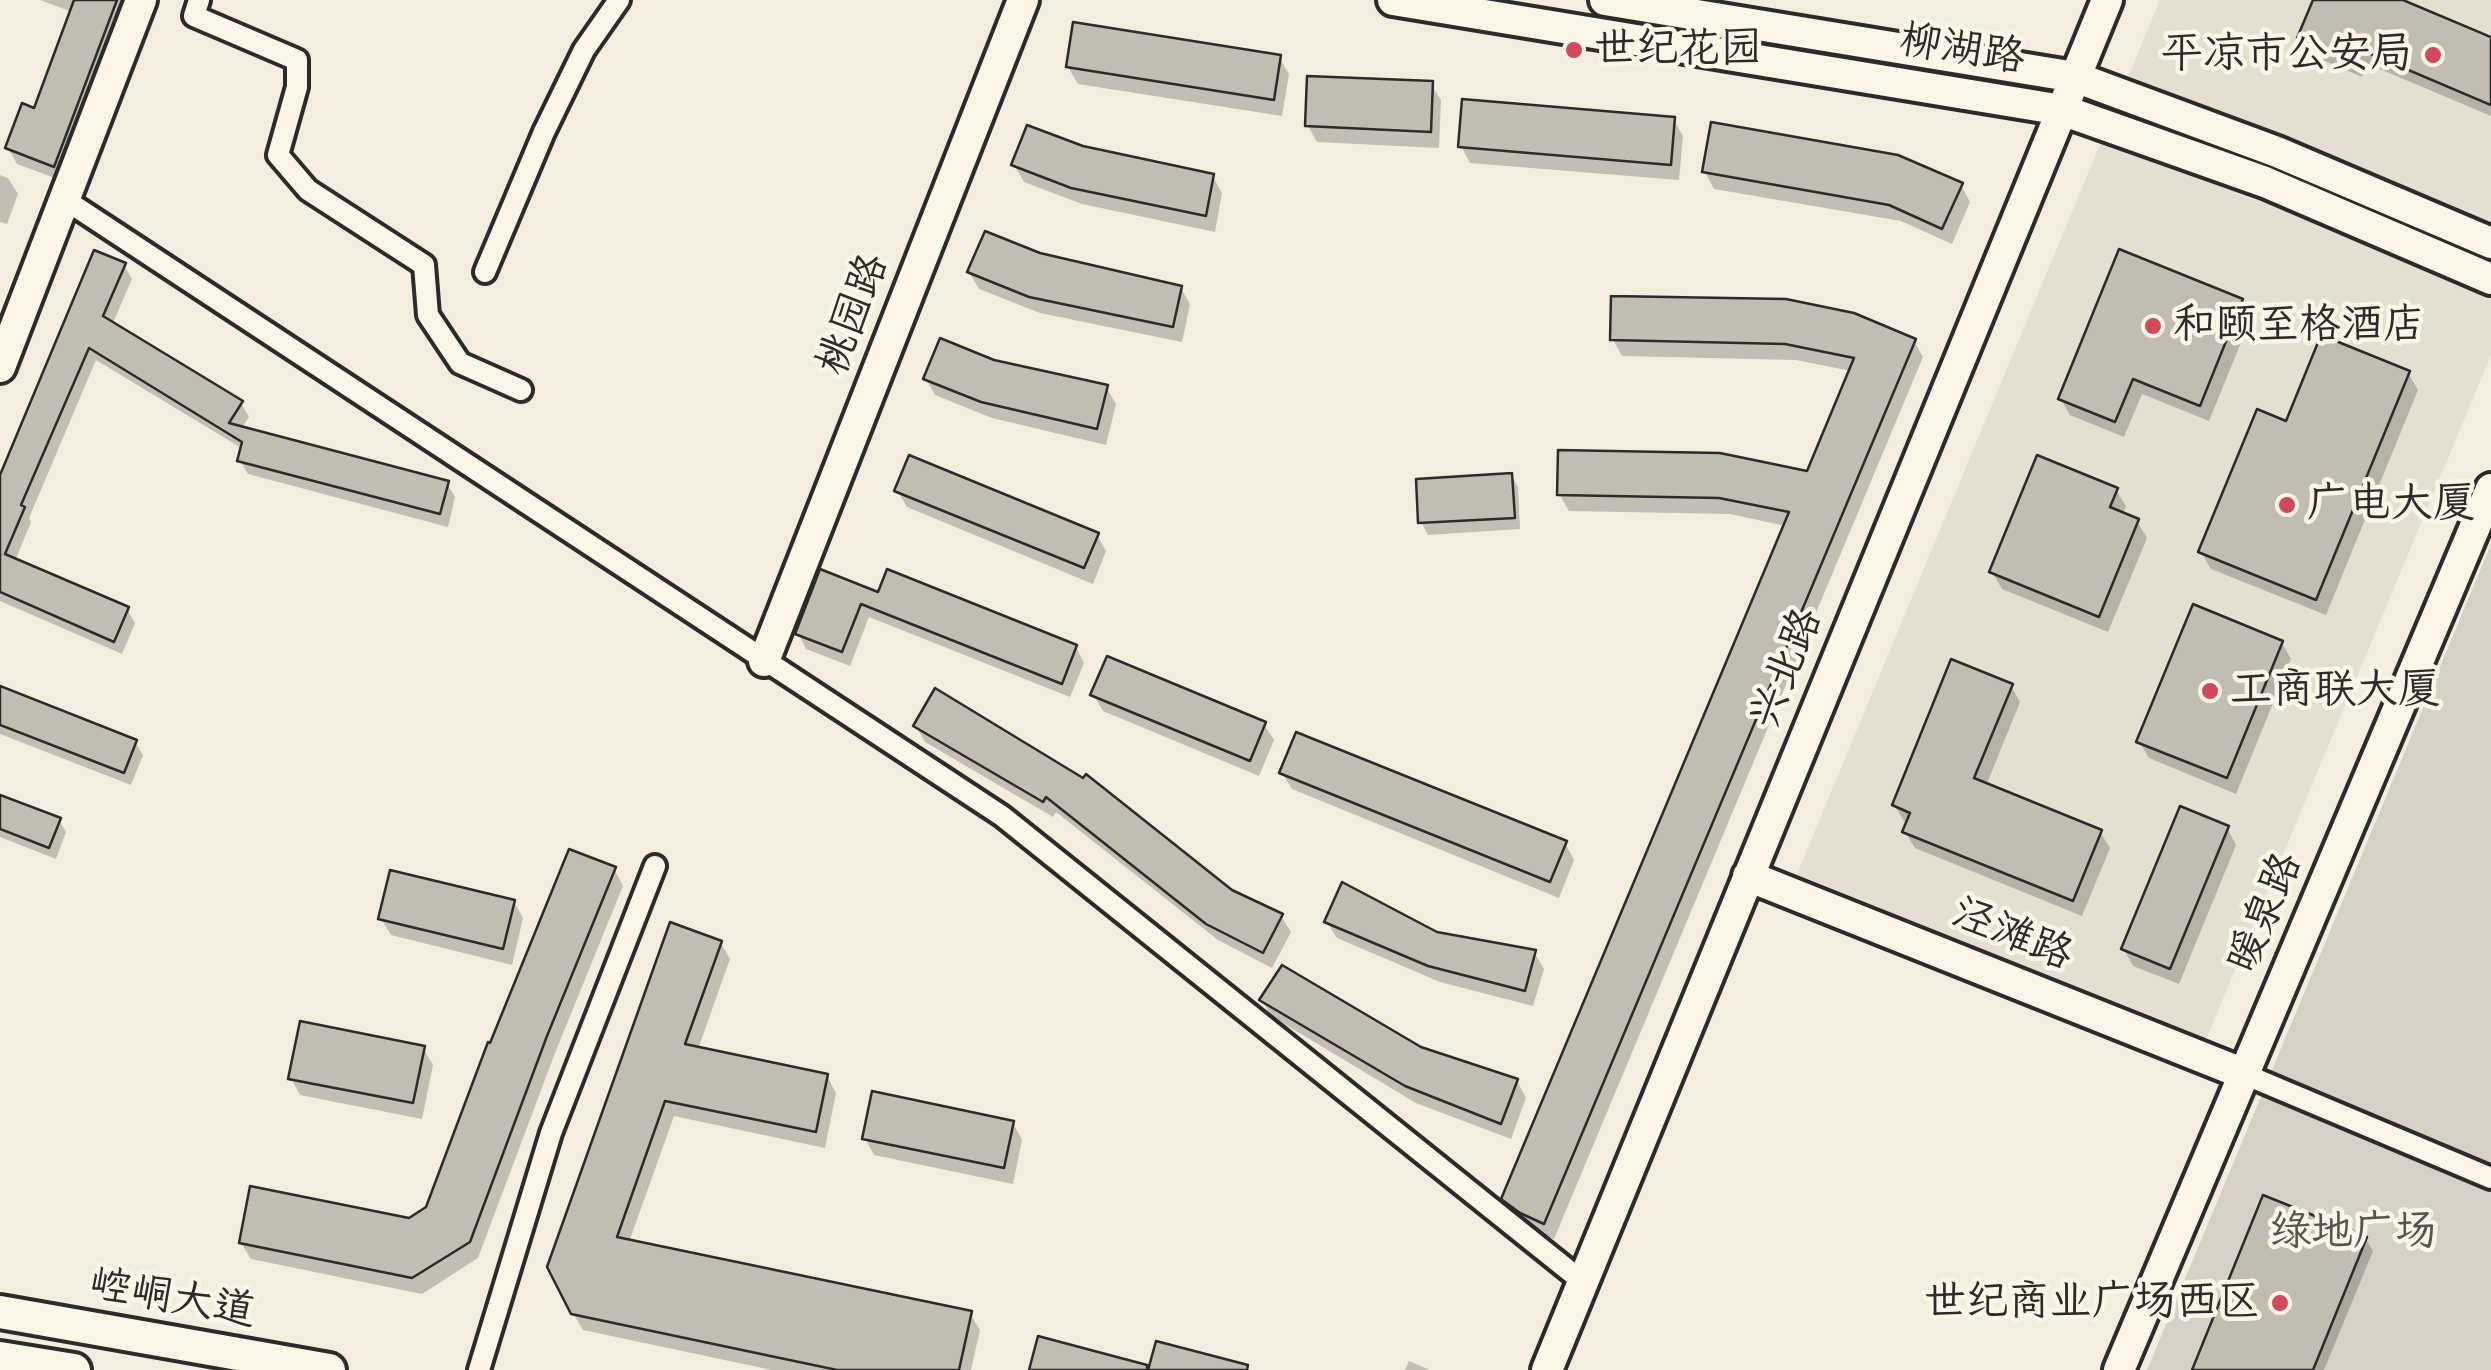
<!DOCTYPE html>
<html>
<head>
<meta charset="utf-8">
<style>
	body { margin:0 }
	canvas { display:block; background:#f4edde }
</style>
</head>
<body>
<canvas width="2491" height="1370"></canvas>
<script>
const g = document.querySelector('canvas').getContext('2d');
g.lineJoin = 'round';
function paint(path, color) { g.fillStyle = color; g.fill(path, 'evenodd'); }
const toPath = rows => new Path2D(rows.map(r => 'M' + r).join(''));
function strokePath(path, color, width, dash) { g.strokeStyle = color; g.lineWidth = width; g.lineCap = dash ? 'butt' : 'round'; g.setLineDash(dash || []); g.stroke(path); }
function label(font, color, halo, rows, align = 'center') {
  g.font = font + ' Caveat,"LXGW WenKai TC",sans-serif'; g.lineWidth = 9; g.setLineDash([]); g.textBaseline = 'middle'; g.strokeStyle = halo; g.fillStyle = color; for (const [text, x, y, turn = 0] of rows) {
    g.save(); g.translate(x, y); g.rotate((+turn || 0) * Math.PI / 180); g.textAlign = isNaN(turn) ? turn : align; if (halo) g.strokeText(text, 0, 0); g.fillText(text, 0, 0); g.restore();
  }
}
paint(toPath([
	[2160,0,2491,0,2491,355,2205,1042,1797,874]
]), '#e5dfd0');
paint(toPath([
	[2491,544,2491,1370,2147,1370,2398,768]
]), '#d6d1c4');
paint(toPath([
	[40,0,131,0,63,181,17,164,8,148,35,111,72,12],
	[2315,0,2397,0,2491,40,2491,116,2368,64,2362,77,2309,54,2299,38],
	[1279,57,1289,74,1282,116,1078,84,1068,67],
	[1431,84,1441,100,1439,148,1317,142,1308,126],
	[1673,119,1683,136,1679,180,1470,163,1461,146],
	[1082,148,1213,177,1222,193,1215,232,1082,204,1024,182,1014,165],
	[1705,172,1961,185,1970,202,1952,244,1901,221,1714,189],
	[0,175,8,178,18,194,7,224,0,222],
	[1039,256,1181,288,1190,304,1182,342,1040,313,979,289,969,272],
	[124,265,132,279,112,325,241,403,249,417,241,429,447,483,455,497,448,527,248,474,240,461,243,449,96,360,29,518,31,522,15,561,127,609,135,623,122,654,0,601,0,493],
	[2242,301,2251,318,2209,421,2142,394,2124,437,2070,415,2060,398],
	[1613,340,1914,341,1923,357,1554,1239,1531,1230,1514,1216,1504,1199,1786,526,1730,514,1569,511,1559,494,1808,474,1851,371,1796,360,1622,356],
	[993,363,1106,387,1116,404,1106,445,992,418,935,395,926,379],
	[2408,373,2418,390,2326,615,2211,569,2201,552,2287,424],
	[1511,475,1518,487,1520,529,1428,535,1421,522],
	[897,490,1097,535,1106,551,1093,584,907,507],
	[2116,490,2126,506,2122,515,2137,521,2147,538,2108,632,2002,589,1992,572],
	[880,595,1076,647,1084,663,1070,697,869,617,850,666,806,649,798,633],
	[2282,643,2291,659,2236,794,2149,758,2139,741],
	[2011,686,2020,702,1986,786,2100,832,2110,848,2082,916,1915,848,1905,832,1909,823,1904,821,1894,805],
	[0,689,135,742,143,755,131,785,0,734],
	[1093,694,1264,724,1274,740,1259,776,1103,711],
	[916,726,1230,892,1281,916,1291,932,1272,968,1218,940,1056,812,1053,817,925,742],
	[1282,773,1565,843,1574,860,1559,898,1292,789],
	[0,797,59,820,66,832,56,859,0,837],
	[2227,828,2236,845,2179,984,2133,966,2124,949],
	[614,869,623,886,555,1053,478,1258,422,1294,251,1259,241,1243,409,1220,428,1208],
	[514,902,523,918,512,965,391,935,381,919],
	[1327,922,1437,934,1534,952,1544,969,1533,1006,1440,982,1337,938],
	[721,943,730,959,698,1049,827,1076,836,1093,825,1148,674,1116,629,1242,970,1314,980,1330,971,1370,772,1370,583,1330,573,1313],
	[1262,1000,1517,1081,1526,1098,1511,1139,1416,1103,1271,1016],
	[423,1048,433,1065,422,1119,300,1095,291,1078],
	[1013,1123,1022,1140,1013,1184,874,1155,865,1138],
	[2366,1239,2373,1251,2324,1370,2195,1370],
	[1409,1361,1430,1370,1405,1370]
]), '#0003');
const building = toPath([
	[74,0,117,0,54,167,5,148,22,103,34,108,74,0],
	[2313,0,2403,0,2491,37,2491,105,2359,49,2353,62,2297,38,2313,0],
	[1073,22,1281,55,1274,100,1066,67,1073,22],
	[1307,76,1433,81,1431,132,1305,126,1307,76],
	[1462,99,1675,117,1671,165,1458,147,1462,99],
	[1711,122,1898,155,1963,183,1942,229,1889,205,1702,172,1711,122],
	[1027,125,1083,146,1214,174,1206,216,1071,188,1011,165,1027,125],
	[985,231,1040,253,1182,286,1173,327,1029,297,967,272,985,231],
	[2119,249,2243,299,2200,406,2133,379,2115,422,2058,399,2119,249],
	[94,250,126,263,103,316,243,401,229,423,449,481,440,514,237,461,242,442,89,348,21,505,25,507,5,554,129,607,114,642,0,592,0,475,94,250],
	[1611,296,1786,299,1854,313,1916,339,1544,1224,1520,1213,1501,1199,1789,512,1719,498,1557,495,1558,450,1720,453,1807,471,1854,358,1785,344,1610,340,1611,296],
	[2321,335,2410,371,2316,600,2198,552,2257,409,2286,421,2321,335],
	[940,338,994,360,1108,385,1097,429,981,402,923,379,940,338],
	[909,455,1099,533,1084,568,894,491,909,455],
	[2037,455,2118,488,2110,507,2139,519,2099,617,1989,572,2037,455],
	[1512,473,1515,518,1418,523,1416,479,1512,473],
	[820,569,878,592,887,569,1077,645,1062,684,861,604,842,652,795,634,820,569],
	[2193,604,2283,641,2227,778,2136,742,2193,604],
	[1107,656,1266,722,1250,761,1090,695,1107,656],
	[1951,659,2013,684,1974,778,2102,830,2073,901,1902,832,1910,813,1892,805,1951,659],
	[0,686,137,740,124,773,0,725,0,686],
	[935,688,1083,778,1086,774,1232,890,1283,914,1263,953,1206,924,1046,797,1043,802,913,726,935,688],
	[1296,732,1567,841,1550,882,1279,773,1296,732],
	[0,795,61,818,49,848,0,829,0,795],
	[2180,806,2229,826,2170,969,2121,949,2180,806],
	[569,849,616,867,547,1036,470,1242,412,1278,239,1243,250,1186,409,1218,426,1207,488,1042,490,1043,569,849],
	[390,870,515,900,503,949,378,919,390,870],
	[1342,882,1437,932,1536,950,1525,991,1428,966,1324,922,1342,882],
	[670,922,722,941,685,1044,828,1074,816,1132,665,1101,617,1237,972,1311,959,1370,837,1370,571,1314,547,1267,670,922],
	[1282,965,1421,1047,1518,1079,1501,1124,1405,1086,1259,1000,1282,965],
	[300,1021,425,1046,413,1103,288,1079,300,1021],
	[872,1091,1014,1121,1004,1168,862,1139,872,1091],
	[2263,1195,2367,1237,2313,1370,2192,1370,2263,1195],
	[1038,1336,1147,1365,1147,1370,1029,1370,1038,1336],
	[1156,1341,1248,1365,1247,1370,1148,1370,1156,1341]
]);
paint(building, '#c2bdb1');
strokePath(building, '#2b2b2b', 2.5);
const street = toPath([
	[199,0,194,16,297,60,297,87,278,155,308,190,424,265,428,315,460,363,521,390],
	[64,199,1002,816,1583,1282],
	[485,272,544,132,584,50,619,0],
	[2244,1074,2491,1178],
	[479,1370,551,1133,655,866]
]);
const secondary = toPath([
	[1393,0,2062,110,2265,182,2491,279],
	[1605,0,2075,77,2277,152,2491,243],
	[0,367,141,0],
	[764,661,1023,0],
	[1748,876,2244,1074],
	[1547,1370,2107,0],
	[2119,1370,2491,489]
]);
const primary = toPath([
	[0,1312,329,1370],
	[0,1358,74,1370]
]);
strokePath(street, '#2b2b2b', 28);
strokePath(secondary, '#2b2b2b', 38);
strokePath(primary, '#2b2b2b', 40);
strokePath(street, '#fcf5e5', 20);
strokePath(secondary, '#fcf5e5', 30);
strokePath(primary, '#fcf5e5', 32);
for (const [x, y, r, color] of [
	[1574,50,10,"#d1495b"],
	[2433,55,10,"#d1495b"],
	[2153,326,10,"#d1495b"],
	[2287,505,10,"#d1495b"],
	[2210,691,10,"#d1495b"],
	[2280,1303,10,"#d1495b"]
]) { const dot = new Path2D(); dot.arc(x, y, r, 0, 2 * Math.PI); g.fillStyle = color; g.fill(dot); strokePath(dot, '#fcf5e5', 4); }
label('42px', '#2b2b2b', '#fcf5e5', [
	["世纪花园",1594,50],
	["平凉市公安局",2413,55,"right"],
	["和颐至格酒店",2173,326],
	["广电大厦",2307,505],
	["工商联大厦",2230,691],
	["世纪商业广场西区",2260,1303,"right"]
], 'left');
label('42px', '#2b2b2b', '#fcf5e5', [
	["柳湖路",1962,50,9],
	["桃园路",854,315,-69],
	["兴北路",1787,669,-68],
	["暖泉路",2266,913,-67],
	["泾滩路",2012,935,22],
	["崆峒大道",172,1299,10]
]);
label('42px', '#565451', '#fcf5e5', [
	["绿地广场",2353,1233]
]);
</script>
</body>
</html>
